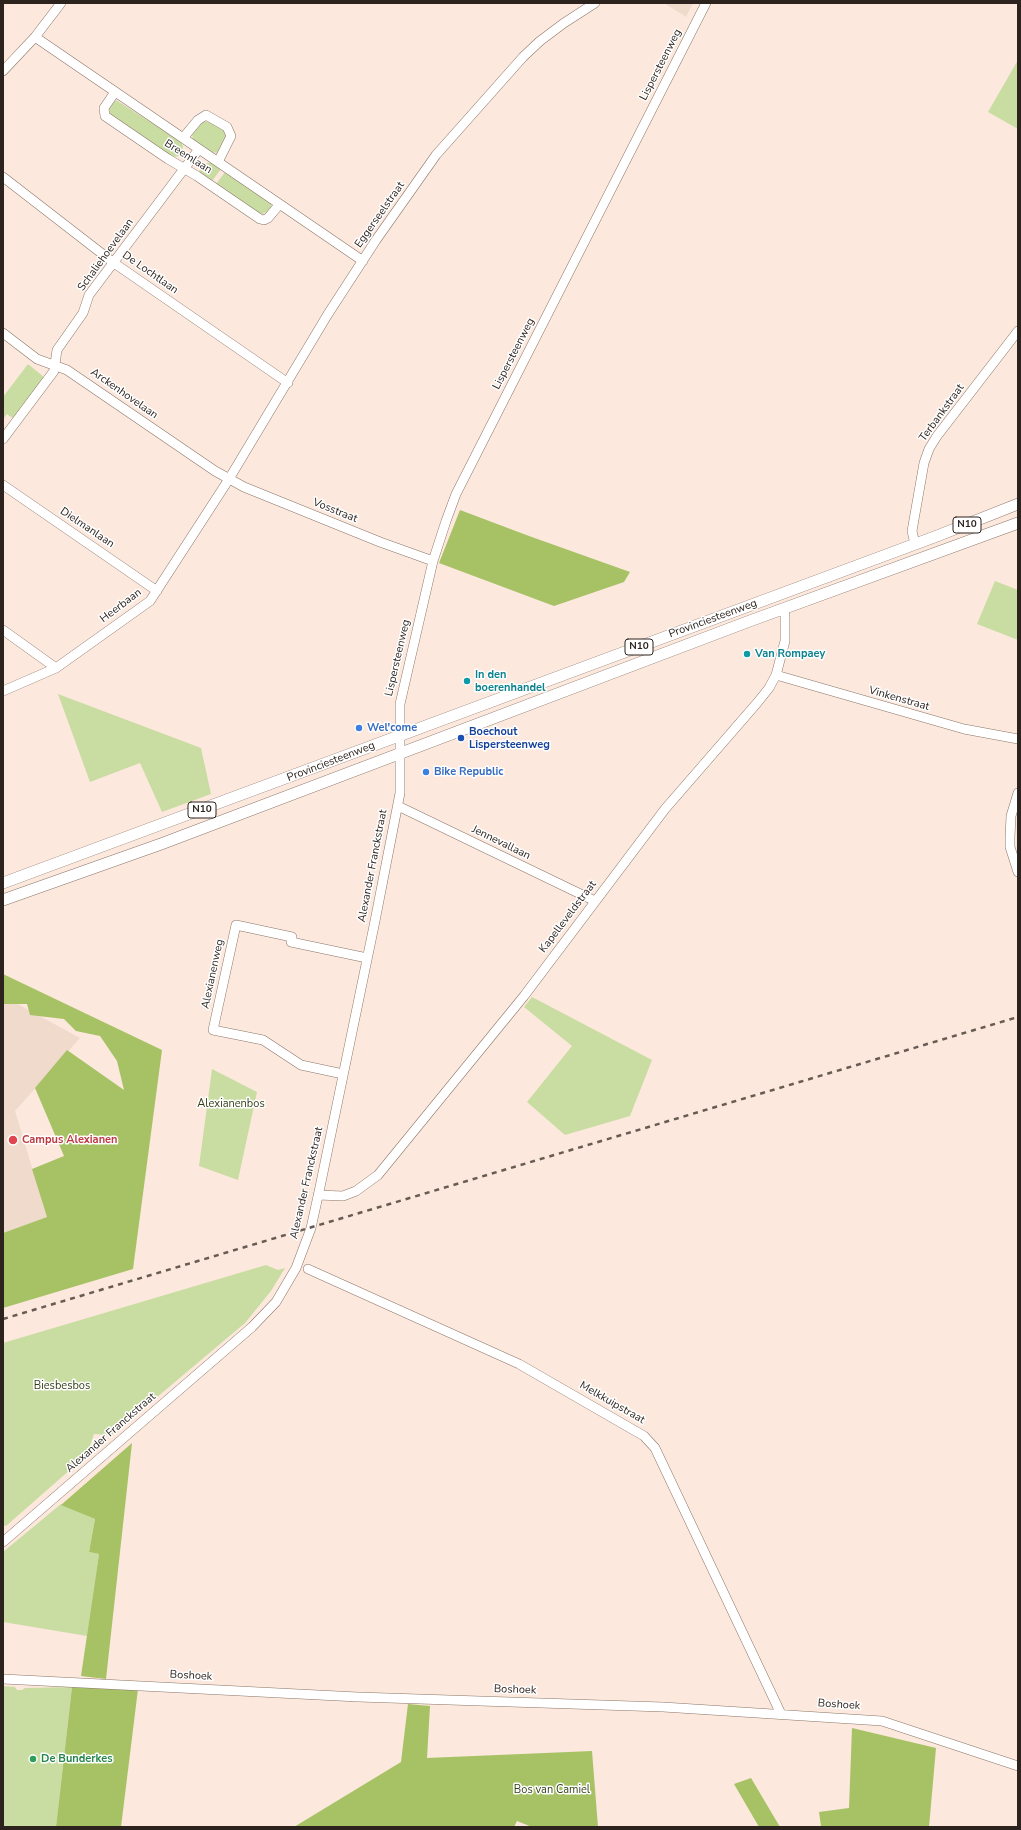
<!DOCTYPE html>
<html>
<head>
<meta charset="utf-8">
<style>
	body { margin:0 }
	#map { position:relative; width:1021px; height:1830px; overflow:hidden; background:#fce8dc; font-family:"Nunito Sans",sans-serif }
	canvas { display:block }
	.frame { position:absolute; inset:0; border:4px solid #2c231e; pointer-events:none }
</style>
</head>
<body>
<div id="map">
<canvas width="1021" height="1830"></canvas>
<div class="frame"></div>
</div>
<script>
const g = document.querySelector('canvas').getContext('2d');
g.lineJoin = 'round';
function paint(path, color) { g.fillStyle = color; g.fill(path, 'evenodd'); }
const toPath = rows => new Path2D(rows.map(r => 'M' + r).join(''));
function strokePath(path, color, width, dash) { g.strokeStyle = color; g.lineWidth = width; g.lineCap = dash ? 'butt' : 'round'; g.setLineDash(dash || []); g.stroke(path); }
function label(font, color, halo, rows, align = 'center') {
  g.font = font + ' "Nunito Sans",sans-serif'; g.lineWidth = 3; g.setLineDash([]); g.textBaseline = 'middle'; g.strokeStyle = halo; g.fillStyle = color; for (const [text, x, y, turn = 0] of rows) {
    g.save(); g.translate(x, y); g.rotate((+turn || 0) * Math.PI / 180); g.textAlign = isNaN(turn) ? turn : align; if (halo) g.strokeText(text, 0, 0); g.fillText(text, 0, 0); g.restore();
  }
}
paint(toPath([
	[664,3,693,3,686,17]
]), '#eedbcb');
paint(toPath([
	[3,996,80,1038,15,1111,47,1217,3,1233]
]), '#efdacc');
paint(toPath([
	[1018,60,1018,129,988,112],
	[116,100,180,141,183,146,182,153,179,156,172,157,110,115,109,107],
	[211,121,226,132,227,139,218,153,210,152,193,141,192,133,197,126,203,122],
	[207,163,212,163,221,169,212,181,199,172,202,165],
	[225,172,271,203,271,208,269,211,262,214,257,212,216,184],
	[28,364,44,377,14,419,7,414,3,419,3,397],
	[995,581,1018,590,1018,640,977,624],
	[58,694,201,748,211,794,162,812,140,763,90,782],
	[532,997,652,1060,630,1116,565,1135,527,1102,572,1046,524,1007],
	[212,1069,257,1092,238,1180,199,1166],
	[266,1265,278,1270,285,1268,271,1291,245,1323,112,1435,94,1434,87,1455,6,1526,3,1525,3,1343],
	[61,1504,95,1519,89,1552,99,1554,87,1636,3,1622,3,1552],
	[3,1686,15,1687,17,1690,22,1690,25,1688,72,1687,56,1827,3,1827]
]), '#c9dda3');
paint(toPath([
	[460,510,529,536,630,572,624,582,554,606,439,563],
	[3,974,162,1050,133,1269,3,1308,3,1233,47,1217,32,1169,64,1156,35,1088,67,1050,124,1090,117,1061,100,1036,76,1031,64,1019,30,1015,27,1004,3,1004],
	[132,1443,106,1679,81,1676,99,1554,89,1552,95,1519,61,1505],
	[72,1687,138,1689,121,1827,56,1827],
	[408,1704,430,1706,427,1758,592,1751,598,1827,532,1827,517,1821,514,1827,294,1827,401,1762],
	[852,1728,936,1748,929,1827,809,1827,821,1826,819,1812,849,1808],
	[751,1778,780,1827,759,1827,734,1784]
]), '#a6c265');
const minor = toPath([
	[35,37,363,261],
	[3,71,35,37,61,3],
	[115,92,104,108,105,116,168,159,197,176,260,219,264,220,268,218,279,205],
	[183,138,198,120,206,115,227,127,231,136,218,162],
	[3,177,114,263,288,383],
	[3,333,37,359,67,370,215,471,244,487,380,542,433,561],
	[3,439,54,371,57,350,83,313,89,295,199,149],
	[3,485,157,591],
	[915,544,912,531,924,463,929,449,937,436,1018,331],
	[3,630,56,668],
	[776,675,964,729,1018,739],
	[3,691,56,668,150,601,229,479,328,314,376,240,436,155,523,57,540,41,564,23,595,3],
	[1018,793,1011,816,1010,837,1010,847,1018,872],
	[398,806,595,901],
	[343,1074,301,1065,263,1040,213,1030,236,925,292,937,291,942,367,958],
	[318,1195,343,1196,356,1191,378,1175,524,996,665,809,757,703,769,688,776,675,785,641,785,615,782,610],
	[308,1269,519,1364,644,1436,655,1448,781,1714],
	[3,1542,252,1327,276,1302,296,1268,311,1228,320,1187,375,921,400,793,400,704,433,561,446,521,456,494,706,3],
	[3,1679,358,1697,663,1707,882,1721,1018,1766]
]);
const major = toPath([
	[3,883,937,536,1018,504],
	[3,900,161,844,747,622,1018,523]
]);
strokePath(minor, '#8b7568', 10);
strokePath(major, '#8b7568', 12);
strokePath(minor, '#fff', 9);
strokePath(major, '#fff', 11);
strokePath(toPath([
	[3,1319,1018,1017]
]), '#675b54', 2.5, [5, 5]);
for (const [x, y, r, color] of [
	[747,654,4,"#0f9aa8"],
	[467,681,4,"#0f9aa8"],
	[359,728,4,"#3f7fe0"],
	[461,738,4,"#1a4fb4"],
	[426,772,4,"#3f7fe0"],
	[13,1140,5,"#e0444e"],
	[33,1759,4,"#2e9e5b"]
]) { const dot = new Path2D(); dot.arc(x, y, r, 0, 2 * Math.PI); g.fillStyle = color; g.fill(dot); strokePath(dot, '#fff', 1.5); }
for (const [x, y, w] of [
	[967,525,28],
	[639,647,28],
	[202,810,28]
]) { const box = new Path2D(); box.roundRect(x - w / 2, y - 8, w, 16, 3); g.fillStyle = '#fff'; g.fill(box); strokePath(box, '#2c231e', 1); }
label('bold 10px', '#2c231e', null, [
	["N10",967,525],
	["N10",639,647],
	["N10",202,810]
]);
label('11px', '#2c231e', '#fff', [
	["Lispersteenweg",661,65,-63],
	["Breemlaan",188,157,32],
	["Eggerseelstraat",380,215,-55],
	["Schaliehoevelaan",106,255,-54],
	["De Lochtlaan",150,273,35],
	["Lispersteenweg",514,354,-63],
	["Arckenhovelaan",124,394,35],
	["Terbankstraat",942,413,-54],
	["Vosstraat",335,511,22],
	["Dielmanlaan",87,528,34],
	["Heerbaan",121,606,-37],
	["Provinciesteenweg",713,619,-20],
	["Lispersteenweg",398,658,-77],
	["Vinkenstraat",899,699,16],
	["Provinciesteenweg",331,762,-21],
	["Jennevallaan",501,843,26],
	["Alexander Franckstraat",373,866,-79],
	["Kapelleveldstraat",568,917,-53],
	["Alexianenweg",213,974,-78],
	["Alexander Franckstraat",307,1183,-77],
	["Melkkuipstraat",612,1403,30],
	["Alexander Franckstraat",111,1433,-41],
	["Boshoek",191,1676,3],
	["Boshoek",515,1690,2],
	["Boshoek",839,1705,4]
]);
label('bold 11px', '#0d838f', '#fff', [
	["Van Rompaey",755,654],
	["In den",475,675],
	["boerenhandel",475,688]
], 'left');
label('bold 11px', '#366cbe', '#fff', [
	["Wel'come",367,728],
	["Bike Republic",434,772]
], 'left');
label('bold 11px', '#164399', '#fff', [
	["Boechout",469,732],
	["Lispersteenweg",469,745]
], 'left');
label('11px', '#35401a', '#fff', [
	["Alexianenbos",231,1104],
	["Biesbesbos",62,1386],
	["Bos van Camiel",552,1790]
]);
label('bold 11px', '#be3a42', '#fff', [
	["Campus Alexianen",22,1140]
], 'left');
label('bold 11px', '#27864d', '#fff', [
	["De Bunderkes",41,1759]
], 'left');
</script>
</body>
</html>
